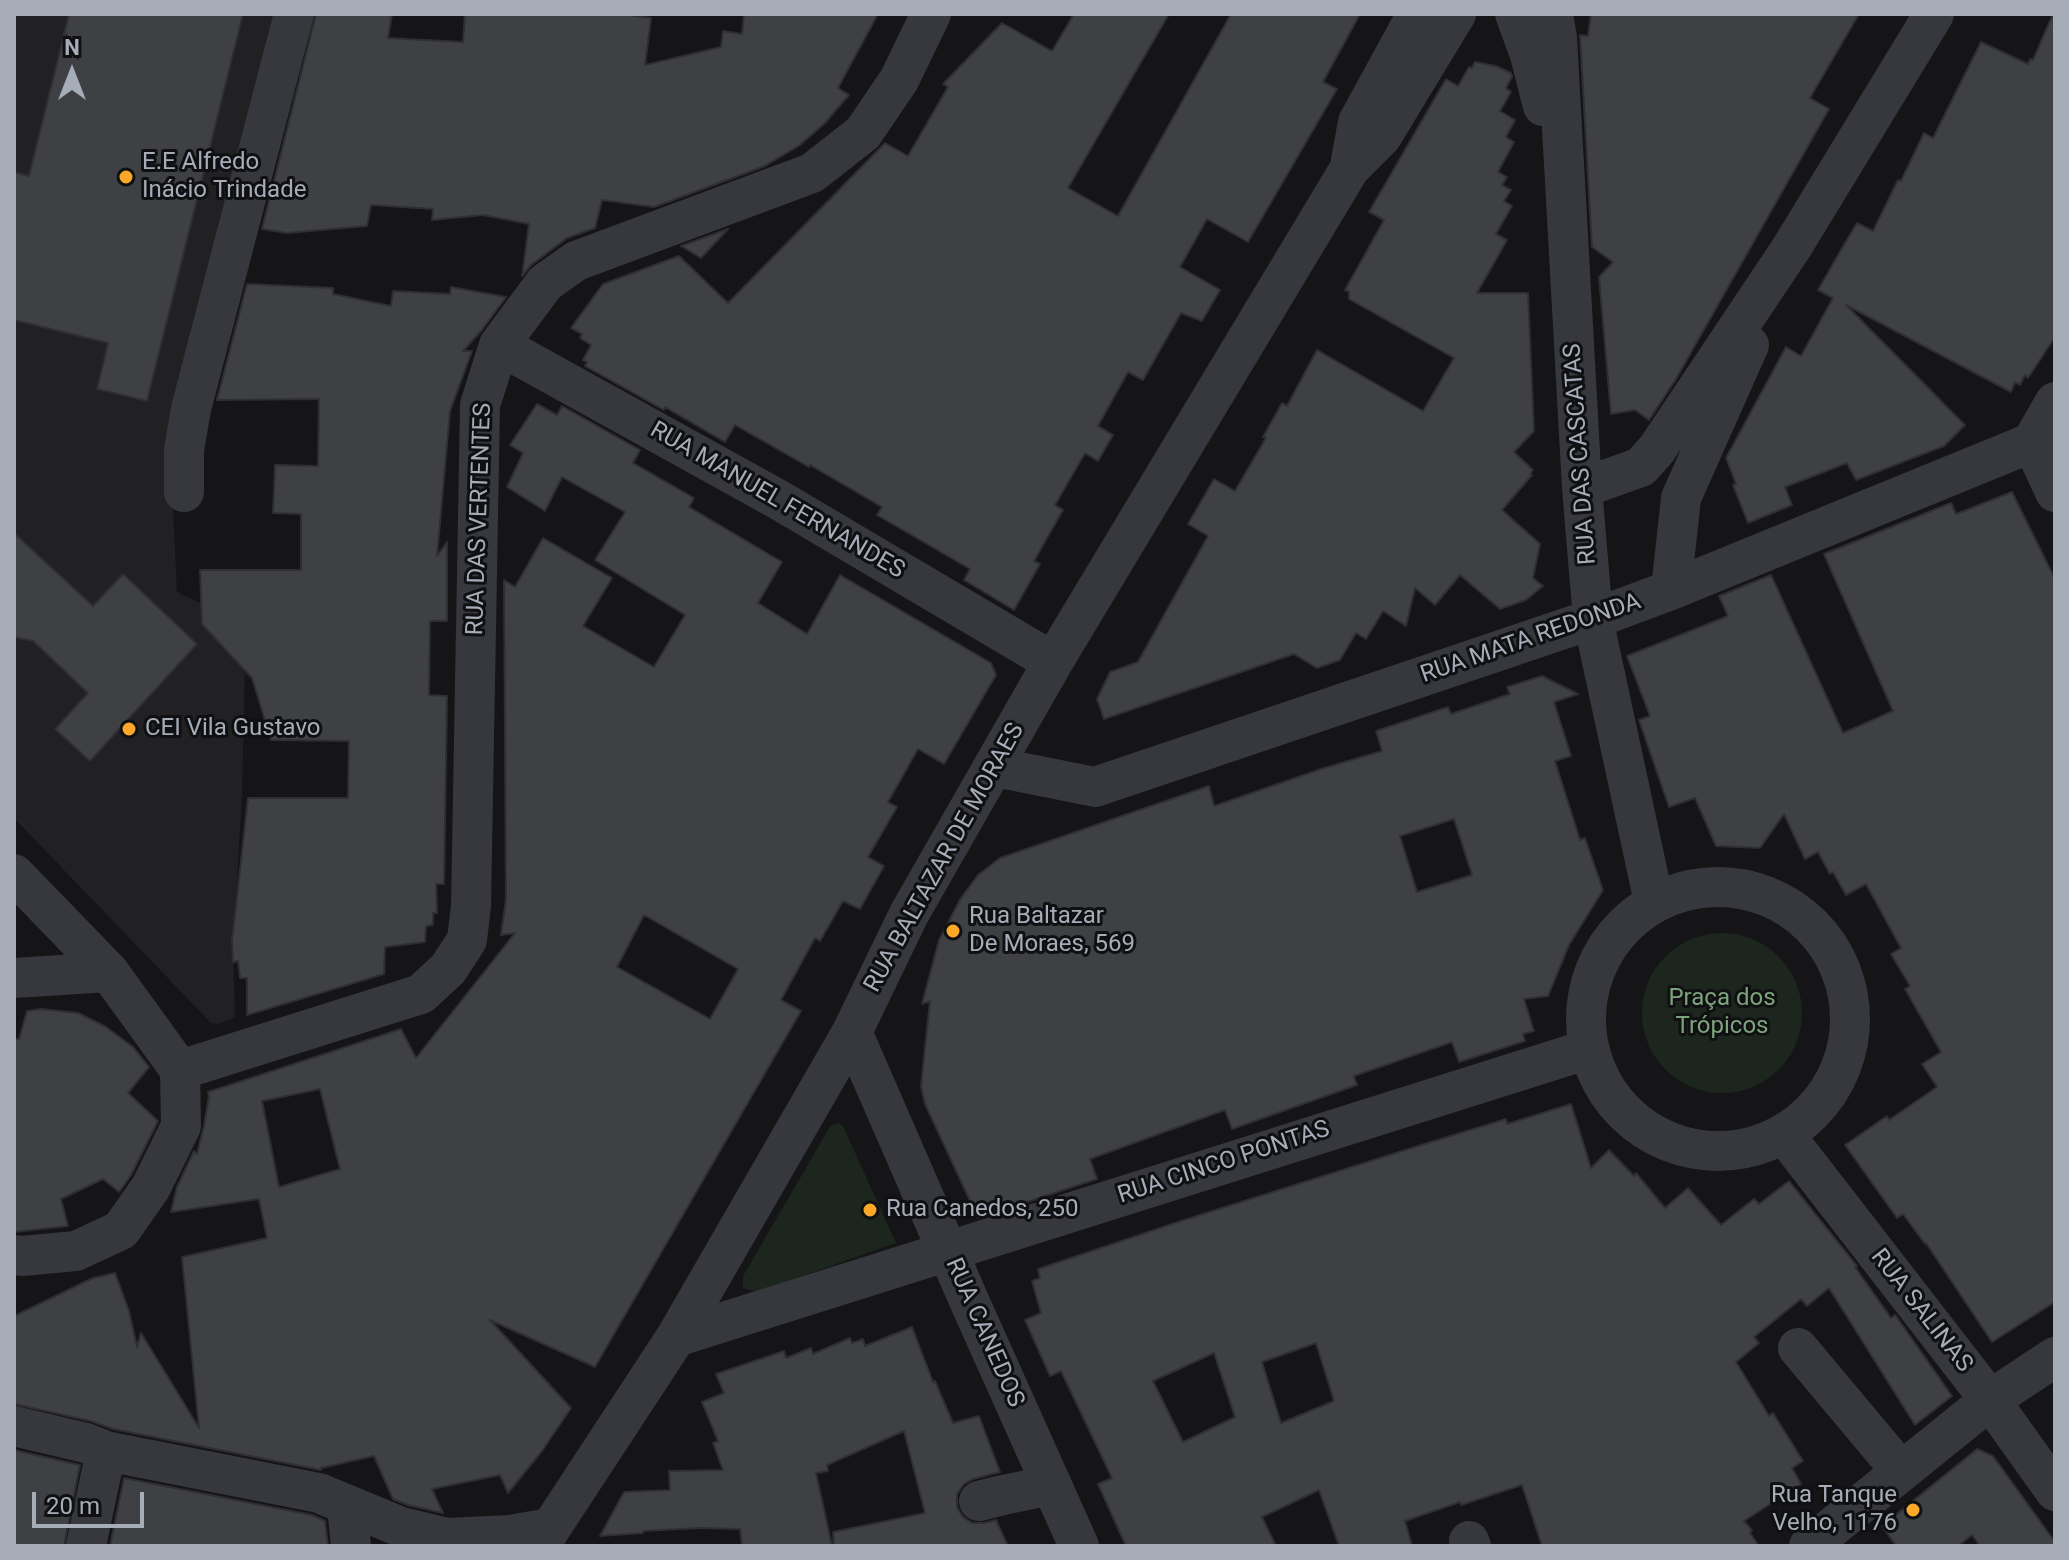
<!DOCTYPE html>
<html>
<head>
<meta charset="utf-8">
<style>
	body { margin:0 }
	#map { position:relative; width:2069px; height:1560px; overflow:hidden; background:#151517; font-family:Roboto,sans-serif }
	canvas { display:block }
	.frame { position:absolute; inset:0; border:16px solid #a6adb8; pointer-events:none }
	.north { position:absolute; left:32px; top:32px; width:80px; height:80px; -webkit-text-stroke:6px #101012; paint-order:stroke; rotate:0deg; font-size:22px; font-weight:700; line-height:32px; text-align:center; color:#a6adb8 }
	.north::after { content:''; display:block; margin:auto; width:28px; height:36px; background:#a6adb8; clip-path:polygon(50% 0,100% 100%,50% 72%,0 100%) }
	.scale { position:absolute; left:32px; top:1492px; width:112px; height:36px; box-sizing:border-box; border:4px solid #a6adb8; border-top:0; padding-left:10px; font-size:24px; line-height:28px; white-space:nowrap; color:#a6adb8; -webkit-text-stroke:6px #101012; paint-order:stroke }
</style>
</head>
<body>
<div id="map">
<canvas width="2069" height="1560"></canvas>
<div class="frame"></div>
<div class="north">N</div>
<div class="scale">20 m</div>
</div>
<script>
const g = document.querySelector('canvas').getContext('2d');
g.lineJoin = 'round';
function paint(path, color) { g.fillStyle = color; g.fill(path, 'evenodd'); }
const toPath = rows => new Path2D(rows.map(r => 'M' + r).join(''));
function strokePath(path, color, width, dash) { g.strokeStyle = color; g.lineWidth = width; g.lineCap = dash ? 'butt' : 'round'; g.setLineDash(dash || []); g.stroke(path); }
function label(font, color, halo, rows, align = 'center') {
  g.font = font + ' Roboto,sans-serif'; g.lineWidth = 6; g.setLineDash([]); g.textBaseline = 'middle'; g.strokeStyle = halo; g.fillStyle = color; for (const [text, x, y, turn = 0] of rows) {
    g.save(); g.translate(x, y); g.rotate((+turn || 0) * Math.PI / 180); g.textAlign = isNaN(turn) ? turn : align; if (halo) g.strokeText(text, 0, 0); g.fillText(text, 0, 0); g.restore();
  }
}
paint(toPath([
	[14,14,281,14,171,466,177,592,202,604,245,660,242,797,233,947,235,1017,218,1024,211,1023,14,818]
]), '#212124');
paint(toPath([
	'1642 1013a80 80 0 1 1 160 0a80 80 0 1 1-160 0Z',
	[839,1123,843,1126,896,1243,756,1292,743,1288,743,1276,831,1125]
]), '#1d261e');
const building = toPath([
	[69,14,243,14,147,401,97,389,108,343,14,320,14,172,29,176,69,14],
	[316,14,392,14,388,38,463,42,465,14,620,14,651,18,645,65,721,47,723,31,742,34,744,14,878,14,838,88,849,95,825,123,800,145,765,166,654,207,602,200,595,228,567,238,531,265,522,276,529,224,483,215,432,220,433,209,371,205,367,226,287,233,262,229,316,14],
	[1074,14,1169,14,1068,188,1118,216,1231,14,1360,14,1323,82,1337,89,1248,242,1207,219,1180,267,1220,290,1202,321,1181,313,1143,380,1128,372,1098,426,1113,435,1098,461,1085,453,1055,505,1063,510,1034,561,1040,564,1014,610,964,580,970,569,877,515,882,507,810,465,809,467,735,425,725,442,665,407,664,410,585,366,587,362,583,360,591,345,580,338,582,334,571,328,603,284,679,256,728,303,885,143,908,156,948,87,943,84,1002,23,1052,51,1074,14],
	[1591,14,1859,14,1810,98,1829,109,1676,379,1649,420,1635,410,1611,414,1599,277,1613,262,1592,247,1580,35,1588,36,1591,14],
	[2053,14,2055,14,2055,337,2028,378,2025,375,2020,385,2015,382,2011,392,1846,305,1965,425,1944,446,1856,480,1847,463,1785,487,1792,505,1748,523,1733,485,1736,484,1726,458,1786,347,1801,356,1833,298,1818,290,1845,243,1857,223,1873,231,1898,180,1901,181,1924,133,1933,138,1981,42,2028,64,2030,59,2033,60,2053,14],
	[1475,62,1496,66,1511,73,1512,77,1506,88,1511,92,1500,111,1515,120,1506,137,1514,142,1498,172,1507,177,1502,185,1511,190,1504,201,1512,206,1496,234,1507,240,1477,293,1528,293,1534,431,1514,452,1533,470,1530,474,1532,475,1502,510,1540,544,1533,578,1543,586,1526,600,1500,609,1460,575,1435,605,1415,588,1406,626,1383,611,1366,639,1356,633,1340,660,1317,668,1294,654,1104,719,1097,699,1110,672,1138,662,1208,536,1188,524,1214,479,1235,491,1266,438,1263,437,1282,403,1287,406,1317,350,1423,411,1454,358,1349,299,1349,292,1345,290,1384,220,1369,212,1446,79,1458,86,1469,67,1472,68,1475,62],
	[728,229,701,258,681,246,728,229],
	[247,284,333,288,333,294,391,306,393,291,450,294,451,287,506,297,481,331,463,351,472,351,450,411,437,556,447,542,447,621,430,621,429,695,447,696,444,884,436,884,437,913,433,913,433,925,426,926,425,942,385,947,384,974,247,1015,247,978,240,978,238,961,233,962,232,941,248,798,348,798,349,741,271,740,252,678,202,624,200,570,301,570,301,514,273,513,275,465,318,466,319,399,217,400,247,284],
	[537,404,557,415,562,406,640,450,633,463,694,498,689,507,782,562,758,603,807,634,840,575,991,663,996,675,944,764,918,749,904,774,888,802,897,807,868,857,884,866,860,909,843,901,820,941,815,938,781,1000,801,1011,595,1367,490,1320,571,1408,542,1451,508,1493,500,1475,432,1489,443,1513,408,1505,393,1499,374,1456,321,1468,321,1470,113,1429,91,1421,14,1404,14,1316,93,1278,115,1273,129,1311,137,1347,141,1333,199,1428,182,1257,267,1238,259,1199,171,1212,177,1187,194,1151,197,1154,204,1126,209,1096,208,1092,401,1029,416,1058,515,933,501,935,506,899,504,580,515,587,543,538,612,578,583,626,654,667,685,615,595,560,625,512,562,477,545,511,507,487,523,453,510,445,537,404],
	[644,915,738,969,710,1019,617,967,644,915],
	[320,1089,340,1169,279,1187,262,1101,320,1089],
	[2012,492,2055,579,2055,1302,1992,1342,1926,1243,1925,1244,1903,1214,1897,1218,1845,1145,1887,1116,1889,1120,1937,1087,1922,1064,1941,1052,1905,989,1910,986,1891,954,1901,948,1866,884,1846,895,1833,872,1830,874,1818,852,1805,859,1784,814,1760,848,1716,846,1695,798,1669,807,1639,720,1650,716,1627,656,1728,616,1719,596,1771,575,1843,733,1893,711,1824,554,1951,503,1956,514,2012,492],
	[14,533,93,606,123,574,197,644,90,761,55,729,88,693,33,641,14,637,14,533],
	[1542,676,1578,694,1554,702,1571,756,1555,761,1580,840,1585,838,1603,890,1569,945,1548,996,1524,999,1534,1031,1523,1034,1525,1041,1459,1062,1452,1042,1354,1076,1357,1085,1232,1129,1225,1110,1090,1159,1097,1179,978,1218,925,1104,921,1086,930,1001,922,1004,939,940,961,898,978,875,1000,858,1209,786,1214,806,1321,769,1382,751,1376,731,1448,707,1451,714,1510,694,1507,687,1542,676],
	[1454,819,1472,875,1417,892,1400,836,1454,819],
	[42,1009,78,1013,106,1027,133,1047,149,1067,128,1093,158,1121,131,1175,119,1192,103,1179,61,1199,68,1226,14,1232,14,1039,19,1039,27,1011,42,1009],
	[1571,1104,1591,1168,1609,1150,1634,1176,1636,1173,1665,1208,1688,1188,1721,1225,1754,1199,1759,1204,1789,1181,1857,1266,1855,1267,1891,1318,1895,1315,1896,1316,1952,1396,1915,1425,1829,1288,1807,1306,1801,1299,1754,1337,1759,1343,1736,1362,1769,1416,1773,1413,1803,1461,1792,1468,1801,1484,1744,1521,1752,1530,1750,1533,1759,1546,1542,1546,1522,1485,1461,1505,1460,1502,1405,1521,1412,1546,1339,1546,1319,1490,1262,1517,1276,1546,1126,1546,1098,1484,1112,1478,1061,1371,1050,1376,1025,1320,1041,1313,1032,1281,1040,1278,1038,1269,1181,1221,1418,1146,1506,1119,1507,1124,1571,1104],
	[1316,1343,1334,1401,1281,1423,1262,1362,1316,1343],
	[1214,1353,1235,1417,1183,1442,1153,1381,1214,1353],
	[912,1327,933,1382,935,1381,953,1423,979,1416,1000,1472,973,1479,964,1484,957,1494,957,1507,963,1517,972,1523,984,1523,996,1520,1008,1546,834,1546,833,1532,925,1513,904,1431,827,1465,828,1471,816,1473,832,1546,742,1546,740,1529,699,1528,643,1531,643,1533,600,1536,624,1492,670,1490,669,1471,723,1470,713,1443,718,1441,702,1402,724,1393,716,1374,784,1351,786,1358,811,1348,813,1354,850,1338,852,1343,863,1339,865,1346,912,1327],
	[1977,1449,1993,1456,2055,1542,2055,1546,1980,1546,1972,1535,1958,1546,1896,1546,1882,1526,1977,1449],
	[14,1450,80,1465,64,1546,14,1546,14,1450],
	[124,1478,312,1515,325,1521,328,1546,110,1546,124,1478]
]);
paint(building, '#3f4044');
strokePath(building, '#2f2f33', 2);
strokePath(toPath([
	[1515,14,1530,55,1543,106],
	[1553,14,1557,38,1582,488,1593,619,1654,902],
	[1351,160,1358,122,1417,14],
	[499,345,779,500,1053,662],
	[2055,402,2032,442,2055,492],
	[1582,488,1641,467,1657,449,1792,247,1934,14],
	[184,492,184,450,191,409,294,14],
	[1671,590,1681,498,1749,345],
	[995,767,1095,787,1593,619,1671,590,2055,433],
	[14,874,109,972,180,1070,181,1126,151,1187,121,1230,76,1251,22,1256,14,1255],
	'1586 1019a132 132 0 1 1 264 0a132 132 0 1 1-264 0Z',
	[14,978,109,972],
	[852,1032,971,1305,1079,1546],
	[180,1070,421,994,448,969,467,940,471,906,480,405,499,345,545,283,576,261,812,173,863,133,899,80,931,14],
	[1784,1134,1990,1400,2055,1491],
	[676,1337,1589,1049],
	[1798,1348,1901,1471],
	[14,1426,86,1443,106,1451,319,1493,401,1527,447,1538,510,1535,550,1528],
	[979,1501,1003,1495,1052,1485],
	[347,1505,351,1546],
	[1469,1541,1471,1546],
	[86,1546,106,1451],
	[539,1546,676,1337,852,1032,909,914,1053,662,1350,168,1382,136,1456,14],
	[1809,1546,1990,1400,2055,1357]
]), '#36383d', 40);
for (const [x, y, r, color] of [
	[126,177,8,"#fba829"],
	[129,729,8,"#fba829"],
	[953,931,8,"#fba829"],
	[870,1210,8,"#fba829"],
	[1913,1510,8,"#fba829"]
]) { const dot = new Path2D(); dot.arc(x, y, r, 0, 2 * Math.PI); g.fillStyle = color; g.fill(dot); strokePath(dot, '#101012', 3); }
label('24px', '#a6adb8', '#101012', [
	["E.E Alfredo",142,163],
	["Inácio Trindade",142,191],
	["CEI Vila Gustavo",145,729],
	["Rua Baltazar",969,917],
	["De Moraes, 569",969,945],
	["Rua Canedos, 250",886,1210],
	["Rua Tanque",1897,1496,"right"],
	["Velho, 1176",1897,1524,"right"]
], 'left');
label('24px', '#a6adb8', '#101012', [
	["RUA DAS CASCATAS",1581,454,-94],
	["RUA MANUEL FERNANDES",777,501,30],
	["RUA DAS VERTENTES",480,519,-88],
	["RUA MATA REDONDA",1531,639,-19],
	["RUA BALTAZAR DE MORAES",945,858,-61],
	["RUA CINCO PONTAS",1224,1163,-18],
	["RUA SALINAS",1921,1311,52],
	["RUA CANEDOS",984,1333,66]
]);
label('24px', '#7ca47c', '#101012', [
	["Praça dos",1722,999],
	["Trópicos",1722,1027]
]);
</script>
</body>
</html>
